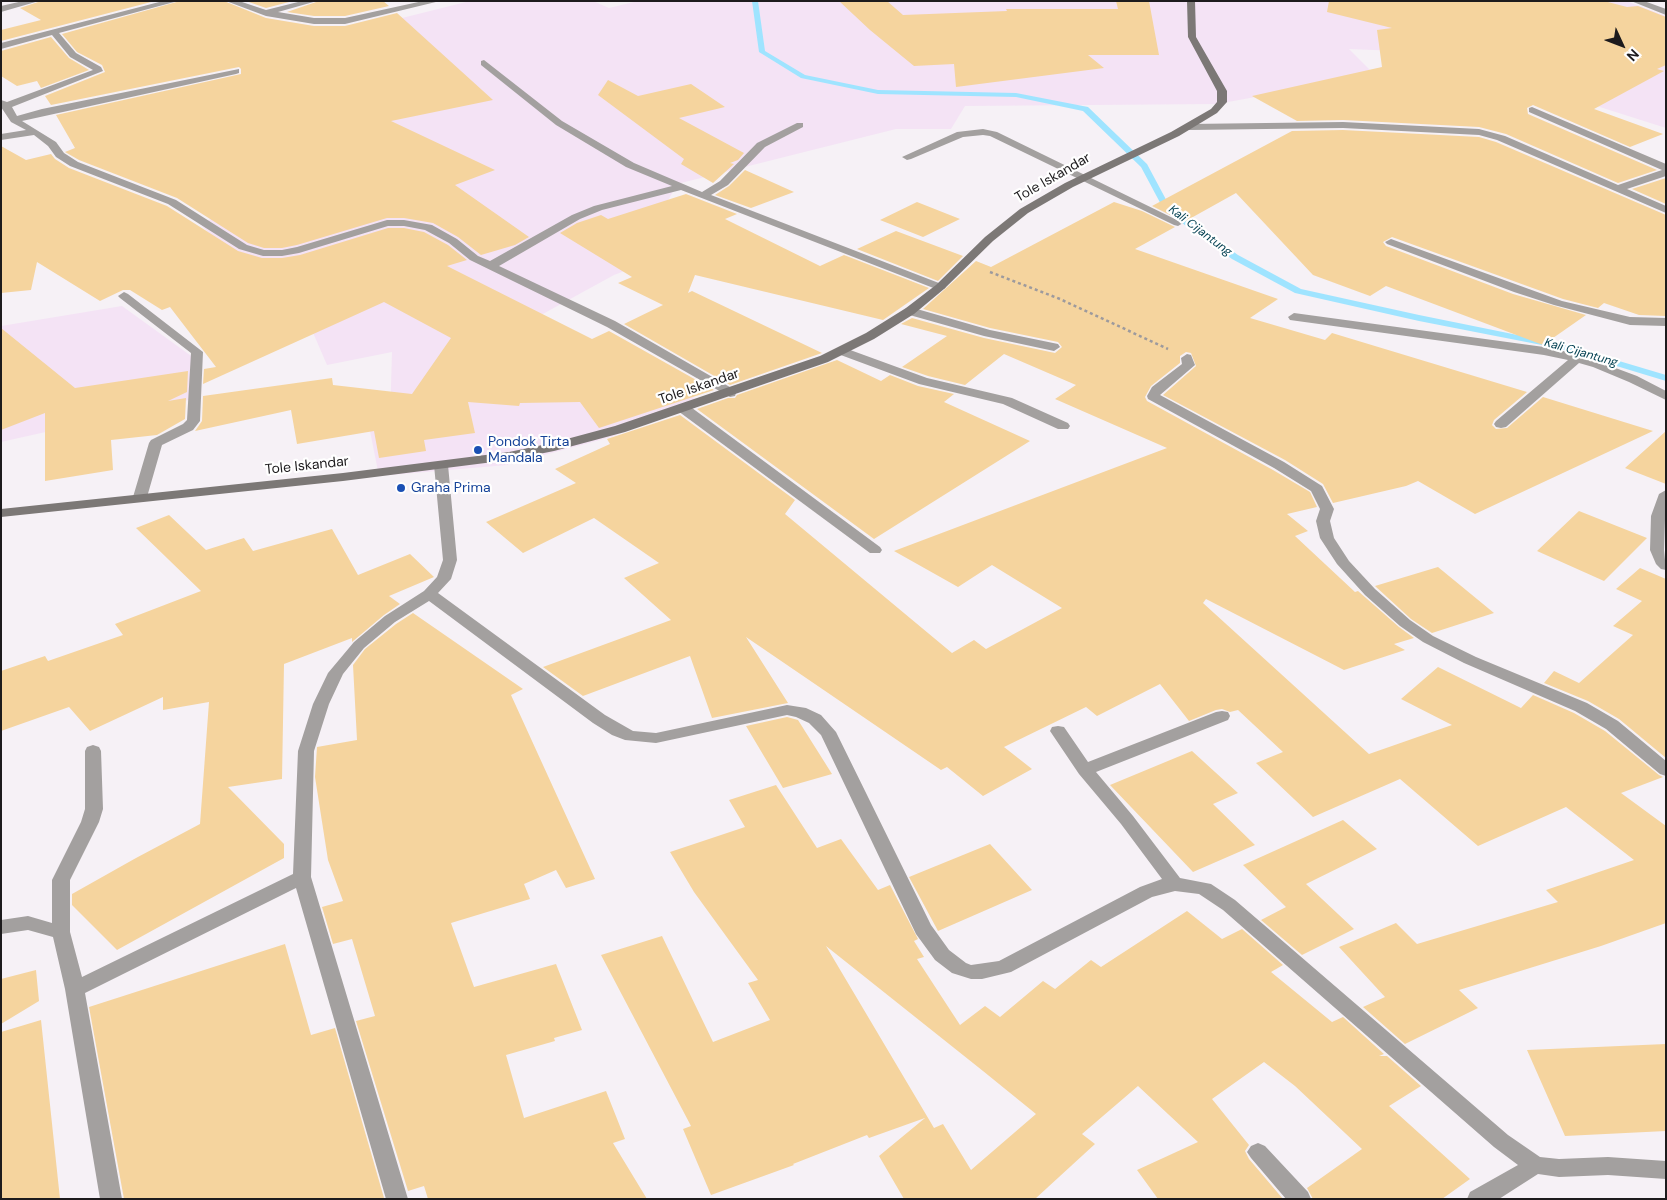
<!DOCTYPE html>
<html>
<head>
<meta charset="utf-8">
<style>
	body { margin:0 }
	#map { position:relative; width:1667px; height:1200px; overflow:hidden; background:#f6f1f6; font-family:"DM Sans",sans-serif }
	canvas { display:block }
	.frame { position:absolute; inset:0; border:2px solid #1d1b1d; pointer-events:none }
	.north { position:absolute; left:1597px; top:20px; width:50px; height:50px; -webkit-text-stroke:4px #fff; paint-order:stroke; rotate:133deg; font-size:14px; font-weight:700; line-height:20px; text-align:center; color:#1d1b1d }
	.north::after { content:''; display:block; margin:auto; width:18px; height:22px; background:#1d1b1d; clip-path:polygon(50% 0,100% 100%,50% 72%,0 100%) }
</style>
</head>
<body>
<div id="map">
<canvas width="1667" height="1200"></canvas>
<div class="frame"></div>
<div class="north">N</div>
</div>
<script>
const g = document.querySelector('canvas').getContext('2d');
g.lineJoin = 'round';
function paint(path, color) { g.fillStyle = color; g.fill(path, 'evenodd'); }
const toPath = rows => new Path2D(rows.map(r => 'M' + r).join(''));
function strokePath(path, color, width, dash) { g.strokeStyle = color; g.lineWidth = width; g.lineCap = dash ? 'butt' : 'round'; g.setLineDash(dash || []); g.stroke(path); }
function label(font, color, halo, rows, align = 'center') {
  g.font = font + ' "DM Sans",sans-serif'; g.lineWidth = 4.5; g.setLineDash([]); g.textBaseline = 'middle'; g.strokeStyle = halo; g.fillStyle = color; for (const [text, x, y, turn = 0] of rows) {
    g.save(); g.translate(x, y); g.rotate((+turn || 0) * Math.PI / 180); g.textAlign = isNaN(turn) ? turn : align; if (halo) g.strokeText(text, 0, 0); g.fillText(text, 0, 0); g.restore();
  }
}
paint(toPath([
	[470,1,593,1,609,8,638,1,1626,1,1666,16,1666,128,1477,68,1447,53,1349,49,1384,84,1261,96,1217,104,965,106,951,129,896,129,677,184,665,206,695,244,614,275,541,315,702,402,611,437,507,465,379,476,370,431,390,419,392,352,327,365,282,261,233,257,200,224,330,164,261,70,228,65,306,42],
	[122,306,194,358,193,399,1,442,1,326]
]), '#f4e3f5');
paint(toPath([
	[752,1,758,1,765,51,805,75,878,90,1016,93,1088,107,1147,164,1170,207,1238,255,1301,289,1419,315,1562,344,1666,375,1666,381,1557,348,1419,321,1295,293,1232,259,1164,210,1141,167,1083,111,1016,97,878,94,801,78,759,52,752,1]
]), '#9fe4ff');
paint(toPath([
	[41,1,155,1,1,41,1,30,41,20,20,8],
	[180,1,224,1,266,18,314,26,345,26,397,13,493,100,391,121,495,170,455,185,529,237,515,245,481,255,458,237,433,223,404,218,387,218,297,245,282,248,264,248,248,243,177,198,79,160,65,152,75,148,56,115,241,74,241,69,239,67,51,105,45,96,105,72,102,65,77,52,62,34],
	[246,1,293,1,266,8],
	[319,1,383,1,389,6,345,16,314,16,287,12],
	[839,1,887,1,903,15,1007,11,1006,9,1118,9,1116,1,1149,1,1159,55,1088,55,1104,68,956,87,954,64,914,66,870,30],
	[1329,1,1604,1,1627,7,1638,6,1666,17,1666,65,1657,69,1664,71,1594,109,1663,134,1630,147,1533,105,1527,108,1528,114,1657,170,1618,183,1506,134,1479,127,1343,120,1297,121,1252,96,1382,67,1377,30,1392,28,1327,12],
	[51,37,69,58,89,70,41,88,37,81,17,86,1,76,1,51],
	[608,80,638,96,691,84,725,107,679,118,744,153,738,160,730,163,734,164,713,183,681,164,684,159,598,95],
	[1343,130,1479,137,1496,142,1666,215,1666,316,1639,315,1604,303,1598,308,1563,299,1392,237,1383,242,1386,246,1513,294,1586,315,1543,345,1386,286,1370,296,1313,275,1236,193,1184,222,1152,206,1292,131],
	[1,146,26,160,51,154,55,159,69,168,167,206,238,251,262,258,282,258,300,255,388,228,404,228,424,232,448,245,467,260,447,266,592,339,609,331,714,390,599,428,580,402,520,403,519,406,468,402,475,433,424,440,426,451,379,458,374,431,297,444,291,410,195,431,202,421,203,396,332,378,333,385,412,394,451,338,384,302,203,384,204,369,216,367,170,307,162,310,130,290,123,290,100,301,37,262,31,290,1,293],
	[745,170,794,192,751,208,715,195,729,186],
	[1666,178,1666,204,1632,189],
	[686,194,737,214,725,219,820,266,844,255,929,288,883,320,695,275,688,293,692,291,822,353,730,385,624,324,663,305,618,283,632,277,560,233,577,223,601,215,608,219],
	[917,202,960,219,923,237,880,220],
	[1114,202,1142,211,1175,227,1135,249,1278,299,1250,318,1325,340,1332,333,1527,392,1494,420,1492,425,1496,429,1507,428,1543,397,1653,431,1475,514,1418,481,1406,486,1333,503,1323,484,1285,460,1163,395,1196,366,1191,353,1186,352,1180,356,1180,363,1151,386,1145,397,1147,401,1273,470,1310,492,1317,507,1287,514,1308,531,1295,536,1355,592,1358,591,1399,627,1414,638,1394,644,1405,650,1344,670,1206,599,1203,603,1369,754,1452,725,1401,699,1438,667,1521,708,1533,695,1574,713,1605,731,1659,775,1663,777,1621,793,1666,826,1666,923,1601,946,1459,990,1478,1008,1405,1044,1363,1007,1385,997,1339,947,1396,923,1417,944,1558,902,1546,890,1634,860,1566,807,1478,846,1400,779,1313,817,1256,763,1283,752,1238,710,1230,712,1222,709,1216,710,1189,721,1160,684,1097,716,1086,707,1004,747,1032,769,983,796,947,767,941,770,746,637,788,703,712,718,690,656,583,696,543,667,671,620,624,578,659,563,594,518,523,553,486,522,576,483,555,469,610,444,607,439,680,415,795,500,785,514,952,653,974,640,986,649,1062,608,992,565,958,587,894,551,1167,448,1055,399,1076,385,1004,354,965,385,928,376,902,367,947,336,901,324,912,318,984,338,1055,353,1062,347,1058,342,990,328,923,309,976,261,991,267],
	[896,231,963,256,938,281,857,249],
	[1,328,75,388,188,371,187,392,168,401,186,398,185,419,157,435,111,440,113,470,45,481,45,413,1,430],
	[837,360,881,381,890,375,918,386,954,394,944,402,1030,441,874,539,697,409,728,398,735,398,737,395],
	[1666,431,1666,484,1625,468],
	[1579,511,1647,538,1604,581,1537,551],
	[169,515,206,550,244,538,253,551,332,529,358,575,410,554,434,577,389,596,400,604,384,615,352,642,352,638,284,664,282,779,228,787,284,844,284,858,117,950,72,905,72,894,136,858,200,824,209,702,163,710,163,697,90,731,69,707,1,731,1,671,45,656,48,661,123,635,115,624,201,591,136,528],
	[1438,567,1494,613,1432,633,1411,619,1375,586],
	[1640,568,1666,579,1666,758,1619,719,1588,701,1544,683,1554,671,1579,683,1633,635,1613,626,1642,601,1616,589],
	[413,613,523,689,511,695,595,879,566,888,556,870,524,884,530,899,451,923,474,987,556,964,582,1030,554,1038,555,1041,506,1055,524,1118,606,1091,625,1139,613,1143,647,1199,428,1199,424,1186,408,1191,356,1021,375,1016,352,939,333,944,322,907,343,901,328,860,315,777,317,747,357,740,353,665,365,649,396,624],
	[787,717,798,720,832,774,783,788,746,726],
	[1192,751,1238,793,1213,804,1255,845,1193,872,1110,785],
	[776,785,817,848,841,839,878,890,890,885,918,939,914,941,924,957,917,959,960,1025,985,1006,1000,1017,1043,981,1055,989,1091,960,1101,967,1187,911,1222,939,1242,929,1283,965,1271,972,1332,1022,1343,1017,1384,1054,1379,1056,1387,1056,1421,1086,1389,1106,1470,1179,1442,1199,1313,1199,1307,1188,1362,1149,1295,1086,1264,1062,1212,1099,1249,1145,1245,1151,1249,1159,1283,1199,1158,1199,1137,1170,1198,1142,1138,1086,1082,1134,1095,1144,1035,1199,904,1199,879,1156,925,1118,869,1138,867,1135,793,1164,794,1165,711,1195,683,1129,691,1126,601,955,662,936,713,1042,770,1020,748,983,758,980,694,892,670,852,745,827,729,800],
	[826,946,983,1071,1036,1114,971,1170,943,1124,934,1128],
	[1343,820,1377,849,1306,884,1354,929,1302,955,1261,920,1286,907,1243,865],
	[990,844,1032,890,938,931,909,877],
	[285,944,311,1035,335,1028,384,1198,124,1199,89,1007],
	[36,970,39,1001,1,1024,1,979],
	[41,1020,60,1199,1,1199,1,1032],
	[1666,1044,1666,1131,1565,1136,1527,1050]
]), '#f5d49e');
strokePath(toPath([
	[990,272,1060,299,1168,349]
]), '#9d9a9d', 2.5, [3, 3]);
paint(toPath([
	[683,404,688,405,880,547,882,550,880,553,870,553,678,411,677,408,678,405,683,404]
]), '#a3a09f');
paint(toPath([
	[23,1,39,1,1,12,1,6,23,1],
	[163,1,178,1,59,33,76,53,101,67,103,71,12,107,17,116,42,109,239,69,239,73,236,74,22,121,56,142,64,153,78,162,176,200,247,245,264,250,282,250,297,247,387,220,404,220,432,225,457,239,478,256,490,261,572,215,594,206,672,186,626,167,556,125,481,65,481,61,484,60,562,121,634,163,702,192,720,181,757,143,797,123,803,123,803,127,765,147,728,185,711,195,944,285,946,287,944,289,936,289,681,190,602,210,580,219,499,266,615,321,735,390,736,393,735,396,730,397,607,327,470,260,449,243,425,230,404,226,388,226,299,253,282,256,263,256,239,249,168,204,70,166,56,157,48,146,34,135,1,140,1,134,26,130,11,122,1,107,1,100,7,102,93,70,70,57,52,35,1,49,1,43,163,1],
	[226,1,239,1,266,10,302,1,317,1,278,12,314,18,345,18,423,1,440,1,345,24,314,24,266,16,226,1],
	[1631,1,1644,1,1666,9,1666,15,1631,1],
	[1532,107,1666,164,1666,176,1627,189,1666,206,1666,213,1497,140,1479,135,1343,128,1189,130,1184,127,1189,124,1343,122,1479,129,1505,136,1618,185,1662,170,1529,112,1529,108,1532,107],
	[983,129,997,132,1183,223,1178,226,1174,225,990,136,983,135,963,137,911,159,907,160,902,157,957,132,983,129],
	[1391,239,1562,301,1630,317,1666,318,1666,326,1630,325,1554,305,1514,292,1387,244,1385,242,1391,239],
	[124,292,128,294,203,352,200,421,193,430,162,445,147,497,140,501,133,497,149,443,151,440,183,424,187,420,191,353,120,298,118,296,124,292],
	[910,307,990,330,1058,344,1060,347,1054,351,984,336,906,314,904,311,906,308,910,307],
	[1294,313,1544,347,1578,354,1637,376,1666,391,1666,400,1629,382,1593,367,1579,363,1506,427,1501,428,1496,427,1494,424,1496,421,1568,360,1544,355,1290,320,1288,317,1294,313],
	[842,347,927,378,1012,398,1068,423,1070,426,1068,429,1058,429,1003,404,919,384,838,354,836,351,842,347],
	[1187,354,1191,355,1195,365,1160,395,1284,462,1322,486,1334,509,1330,521,1334,538,1349,561,1375,589,1410,620,1433,636,1476,657,1587,703,1618,721,1666,761,1666,776,1660,774,1606,729,1575,711,1464,663,1423,642,1400,626,1365,595,1337,564,1320,538,1316,521,1320,509,1311,491,1274,468,1148,399,1147,396,1152,387,1182,364,1181,358,1187,354],
	[441,461,448,465,457,560,451,579,438,593,605,715,633,731,656,733,787,705,806,708,821,715,836,732,931,925,949,950,966,963,971,965,999,961,1140,887,1162,879,1121,824,1079,774,1050,731,1052,727,1058,726,1064,727,1088,762,1216,712,1222,711,1228,712,1230,716,1228,720,1096,772,1133,816,1180,878,1211,884,1235,900,1508,1135,1540,1157,1559,1159,1608,1157,1666,1161,1666,1179,1608,1175,1559,1177,1538,1174,1499,1199,1467,1199,1470,1192,1518,1165,1494,1147,1223,910,1199,894,1175,891,1152,897,1011,972,982,979,971,979,952,973,935,960,916,934,821,735,809,723,796,717,787,715,656,743,625,740,612,735,593,723,429,601,395,622,364,648,343,674,329,704,314,751,311,877,408,1199,386,1199,296,888,85,993,122,1199,100,1199,65,989,53,937,28,930,1,934,1,920,28,916,52,923,52,880,81,822,85,809,85,751,87,747,93,745,99,747,101,751,103,809,99,822,70,880,70,932,82,977,293,874,298,751,313,704,328,673,354,642,385,616,424,591,437,577,443,560,434,465,441,461],
	[1666,490,1664,550,1666,570,1661,569,1656,564,1650,550,1651,516,1659,494,1666,490],
	[1258,1143,1265,1146,1308,1192,1311,1199,1286,1199,1251,1158,1247,1152,1251,1146,1258,1143]
]), '#a3a09f');
paint(toPath([
	[1187,1,1195,1,1196,37,1227,91,1227,102,1217,113,1179,136,1073,187,1028,213,993,241,944,289,914,314,874,339,828,362,625,432,554,451,509,460,343,481,1,517,1,509,343,473,509,452,552,443,615,426,820,356,866,333,906,308,936,285,985,237,1020,209,1065,183,1171,132,1211,109,1217,102,1217,91,1188,37,1187,1]
]), '#7c7876');
for (const [x, y, r, color] of [
	[478,450,5,"#1a4fb4"],
	[401,488,5,"#1a4fb4"]
]) { const dot = new Path2D(); dot.arc(x, y, r, 0, 2 * Math.PI); g.fillStyle = color; g.fill(dot); strokePath(dot, '#fff', 2); }
label('italic 12px', '#003f50', '#fff', [
	["Kali Cijantung",1200,231,37],
	["Kali Cijantung",1581,353,16]
]);
label('14px', '#1d1b1d', '#fff', [
	["Tole Iskandar",1053,178,-30],
	["Tole Iskandar",699,387,-19],
	["Tole Iskandar",307,466,-6]
]);
label('14px', '#164399', '#fff', [
	["Pondok Tirta",488,442],
	["Mandala",488,458],
	["Graha Prima",411,488]
], 'left');
</script>
</body>
</html>
